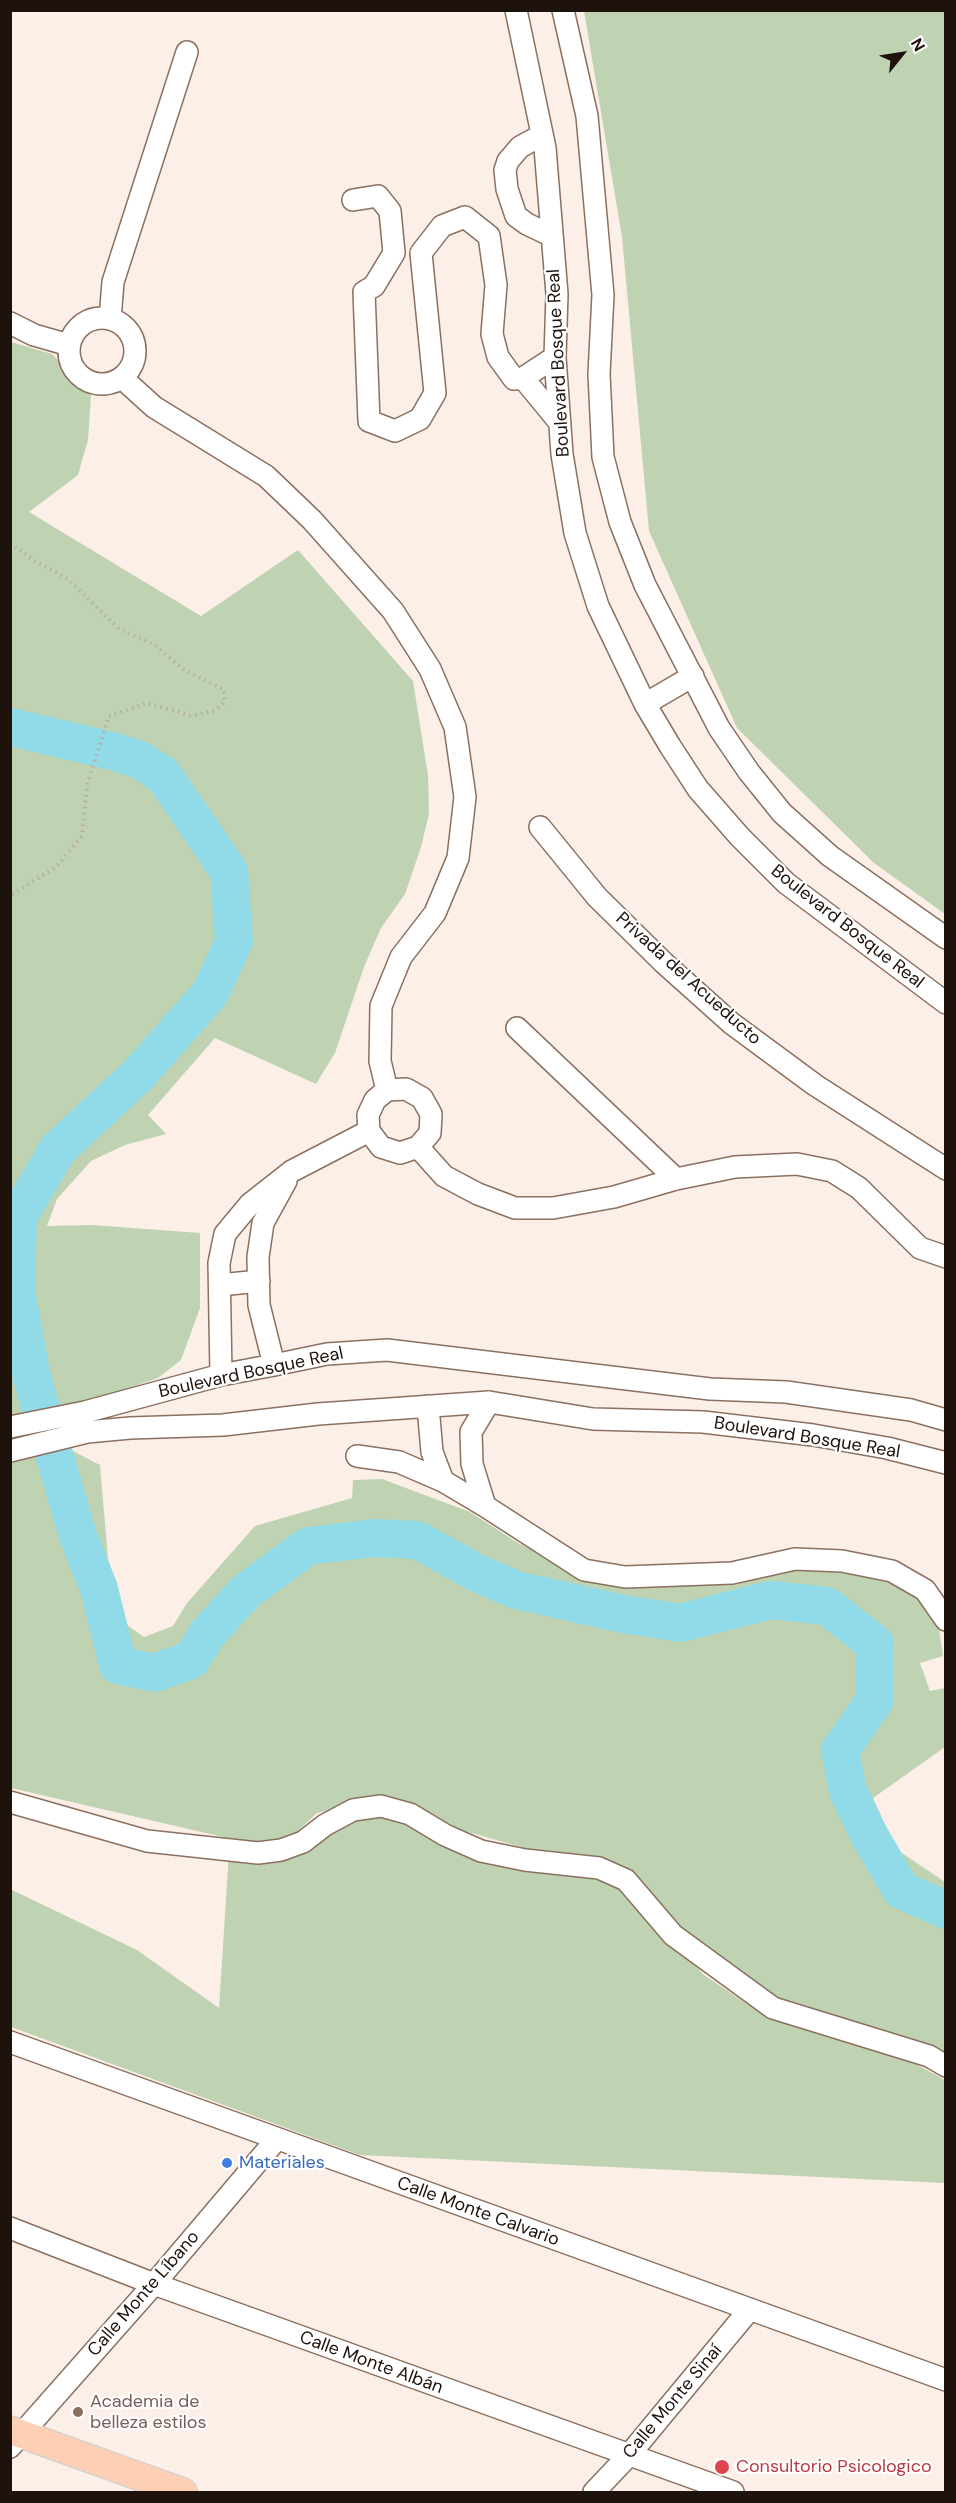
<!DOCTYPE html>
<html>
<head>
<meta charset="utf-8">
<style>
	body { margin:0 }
	#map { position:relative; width:956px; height:2503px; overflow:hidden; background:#fcefe8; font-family:"DM Sans",sans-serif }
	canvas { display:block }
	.frame { position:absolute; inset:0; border:12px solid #1d120c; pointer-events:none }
	.north { position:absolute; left:872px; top:24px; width:60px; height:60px; -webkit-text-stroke:4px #fff; paint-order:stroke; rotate:60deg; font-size:16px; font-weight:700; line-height:24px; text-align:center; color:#1d120c }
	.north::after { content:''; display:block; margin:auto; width:21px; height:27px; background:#1d120c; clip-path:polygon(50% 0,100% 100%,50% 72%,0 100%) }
</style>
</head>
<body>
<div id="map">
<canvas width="956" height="2503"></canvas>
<div class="frame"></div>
<div class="north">N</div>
</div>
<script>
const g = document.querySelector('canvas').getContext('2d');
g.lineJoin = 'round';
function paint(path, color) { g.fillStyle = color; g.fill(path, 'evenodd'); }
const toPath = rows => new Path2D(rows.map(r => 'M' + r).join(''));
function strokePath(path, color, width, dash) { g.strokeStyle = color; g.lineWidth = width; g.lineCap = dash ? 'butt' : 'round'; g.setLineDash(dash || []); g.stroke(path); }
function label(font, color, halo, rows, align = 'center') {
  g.font = font + ' "DM Sans",sans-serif'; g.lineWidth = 4.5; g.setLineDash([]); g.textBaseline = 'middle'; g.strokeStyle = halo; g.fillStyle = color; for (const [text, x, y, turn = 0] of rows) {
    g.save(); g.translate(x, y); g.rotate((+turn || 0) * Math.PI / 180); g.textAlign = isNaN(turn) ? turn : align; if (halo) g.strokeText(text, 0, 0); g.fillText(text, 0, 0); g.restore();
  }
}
paint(toPath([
	[584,11,945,11,945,914,874,863,737,728,649,531,622,237],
	[11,342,52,354,91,395,88,440,78,475,29,512,201,616,298,550,413,681,428,775,429,814,421,847,405,894,381,928,364,967,335,1053,316,1084,215,1038,148,1115,166,1134,125,1145,91,1161,57,1199,47,1226,92,1225,200,1233,200,1308,181,1360,158,1378,111,1394,11,1419],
	[67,1448,100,1465,108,1559,127,1625,144,1637,173,1626,187,1603,255,1526,352,1498,353,1480,382,1479,470,1512,518,1543,611,1586,734,1585,809,1565,906,1584,937,1616,943,1656,920,1663,930,1691,945,1688,945,1747,873,1798,896,1849,945,1882,945,2060,777,2003,716,1962,596,1858,535,1851,465,1831,423,1811,379,1799,317,1813,292,1836,258,1845,11,1788,11,1460],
	[371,1815,419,1826,601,1876,636,1897,655,1923,704,1975,756,2010,799,2028,914,2063,945,2080,945,2183,360,2155,11,2027,10,1889,137,1950,219,2008,229,1852]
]), '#bfd3b3');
strokePath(toPath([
	[10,727,112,751,140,760,163,775,229,871,234,941,211,992,138,1075,58,1149,18,1217,16,1291,32,1378,77,1533,99,1589,118,1665,154,1673,191,1660,208,1633,245,1592,308,1546,374,1538,417,1540,477,1573,516,1590,623,1614,680,1623,771,1600,827,1606,875,1644,874,1702,840,1750,848,1791,868,1833,901,1890,946,1910]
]), '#90dbe7', 38);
const minor = toPath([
	[516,10,545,148,557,294,555,357,562,454,575,533,598,606,645,704,670,746,698,789,740,837,786,883,946,1003],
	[563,10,587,116,603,295,599,374,603,457,620,522,645,585,719,728,749,772,782,813,830,856,946,938],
	[542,135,520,147,508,161,505,170,507,189,516,216,527,224,552,236],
	[353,200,378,196,390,211,394,253,374,286,364,292,369,421,395,431,420,419,435,393,421,253,442,226,465,217,489,236,496,285,492,334,498,357,514,379,523,378,555,357],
	'69 351a33 33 0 1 1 66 0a33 33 0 1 1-66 0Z',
	[110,319,113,282,187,52],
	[10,323,34,335,69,345],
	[122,378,154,407,266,476,312,520,393,611,430,669,455,727,465,797,458,858,435,913,401,957,381,1006,380,1061,387,1090],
	[523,378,560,423],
	[645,704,693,676],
	[540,827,597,897,664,963,731,1023,815,1085,946,1169],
	[517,1028,676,1179],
	[369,1131,381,1147,400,1153,418,1147,430,1133,431,1114,422,1098,406,1089,387,1090],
	[369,1131,368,1115,375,1100,387,1090],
	[418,1147,444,1176,478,1194,515,1208,553,1208,614,1197,676,1179,735,1167,797,1164,832,1171,859,1188,920,1248,946,1257],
	[220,1285,259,1281],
	[274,1365,259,1305,258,1257,263,1223,286,1181],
	[221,1375,219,1263,225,1234,250,1204,292,1171,369,1131],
	[428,1406,432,1452,443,1481],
	[10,1427,85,1412,221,1375,274,1365,327,1354,387,1350,710,1389,786,1392,911,1410,946,1420],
	[10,1451,87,1432,130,1428,223,1425,318,1414,489,1402,593,1419,703,1422,813,1435,887,1448,946,1463],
	[357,1456,399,1462,443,1481,485,1506,584,1570,625,1577,732,1573,795,1559,842,1561,892,1571,925,1590,946,1620],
	[485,1506,472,1464,471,1432,489,1402],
	[10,1802,147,1841,258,1853,281,1850,303,1842,325,1825,353,1810,381,1806,410,1814,445,1835,481,1851,525,1860,599,1868,626,1880,673,1935,773,2008,929,2056,946,2066],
	[10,2042,946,2380],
	[10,2228,154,2284,733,2492],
	[10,2447,154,2284,276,2140],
	[594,2492,629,2455,750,2309]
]);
const major = toPath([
	[10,2430,183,2492]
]);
strokePath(minor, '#8b705f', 24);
strokePath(major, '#d2d0ce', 30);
strokePath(toPath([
	[10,543,35,561,68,579,119,629,155,645,184,670,224,690,225,701,214,711,191,716,148,703,109,716,87,785,82,836,56,867,10,896]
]), '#b8aca5', 4, [1.5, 4.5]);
strokePath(minor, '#fff', 21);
strokePath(major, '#fdd0b5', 27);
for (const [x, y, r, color] of [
	[227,2163,6,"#3f7fe0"],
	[78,2412,6,"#8d6e63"],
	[722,2467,8,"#e0444e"]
]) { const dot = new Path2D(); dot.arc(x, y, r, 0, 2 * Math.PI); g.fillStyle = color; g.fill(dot); strokePath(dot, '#fff', 2); }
label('18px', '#1d120c', '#fff', [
	["Boulevard Bosque Real",559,363,-93],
	["Boulevard Bosque Real",847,927,38],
	["Privada del Acueducto",688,979,42],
	["Boulevard Bosque Real",251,1373,-12],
	["Boulevard Bosque Real",807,1438,9],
	["Calle Monte Calvario",478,2212,20],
	["Calle Monte Líbano",144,2294,-49],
	["Calle Monte Albán",371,2363,20],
	["Calle Monte Sinaí",673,2402,-50]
]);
label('18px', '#366cbe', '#fff', [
	["Materiales",239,2163]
], 'left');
label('18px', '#785e54', '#fff', [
	["Academia de",90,2402],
	["belleza estilos",90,2423]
], 'left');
label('18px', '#be3a42', '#fff', [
	["Consultorio Psicologico",736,2467]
], 'left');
</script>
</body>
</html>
